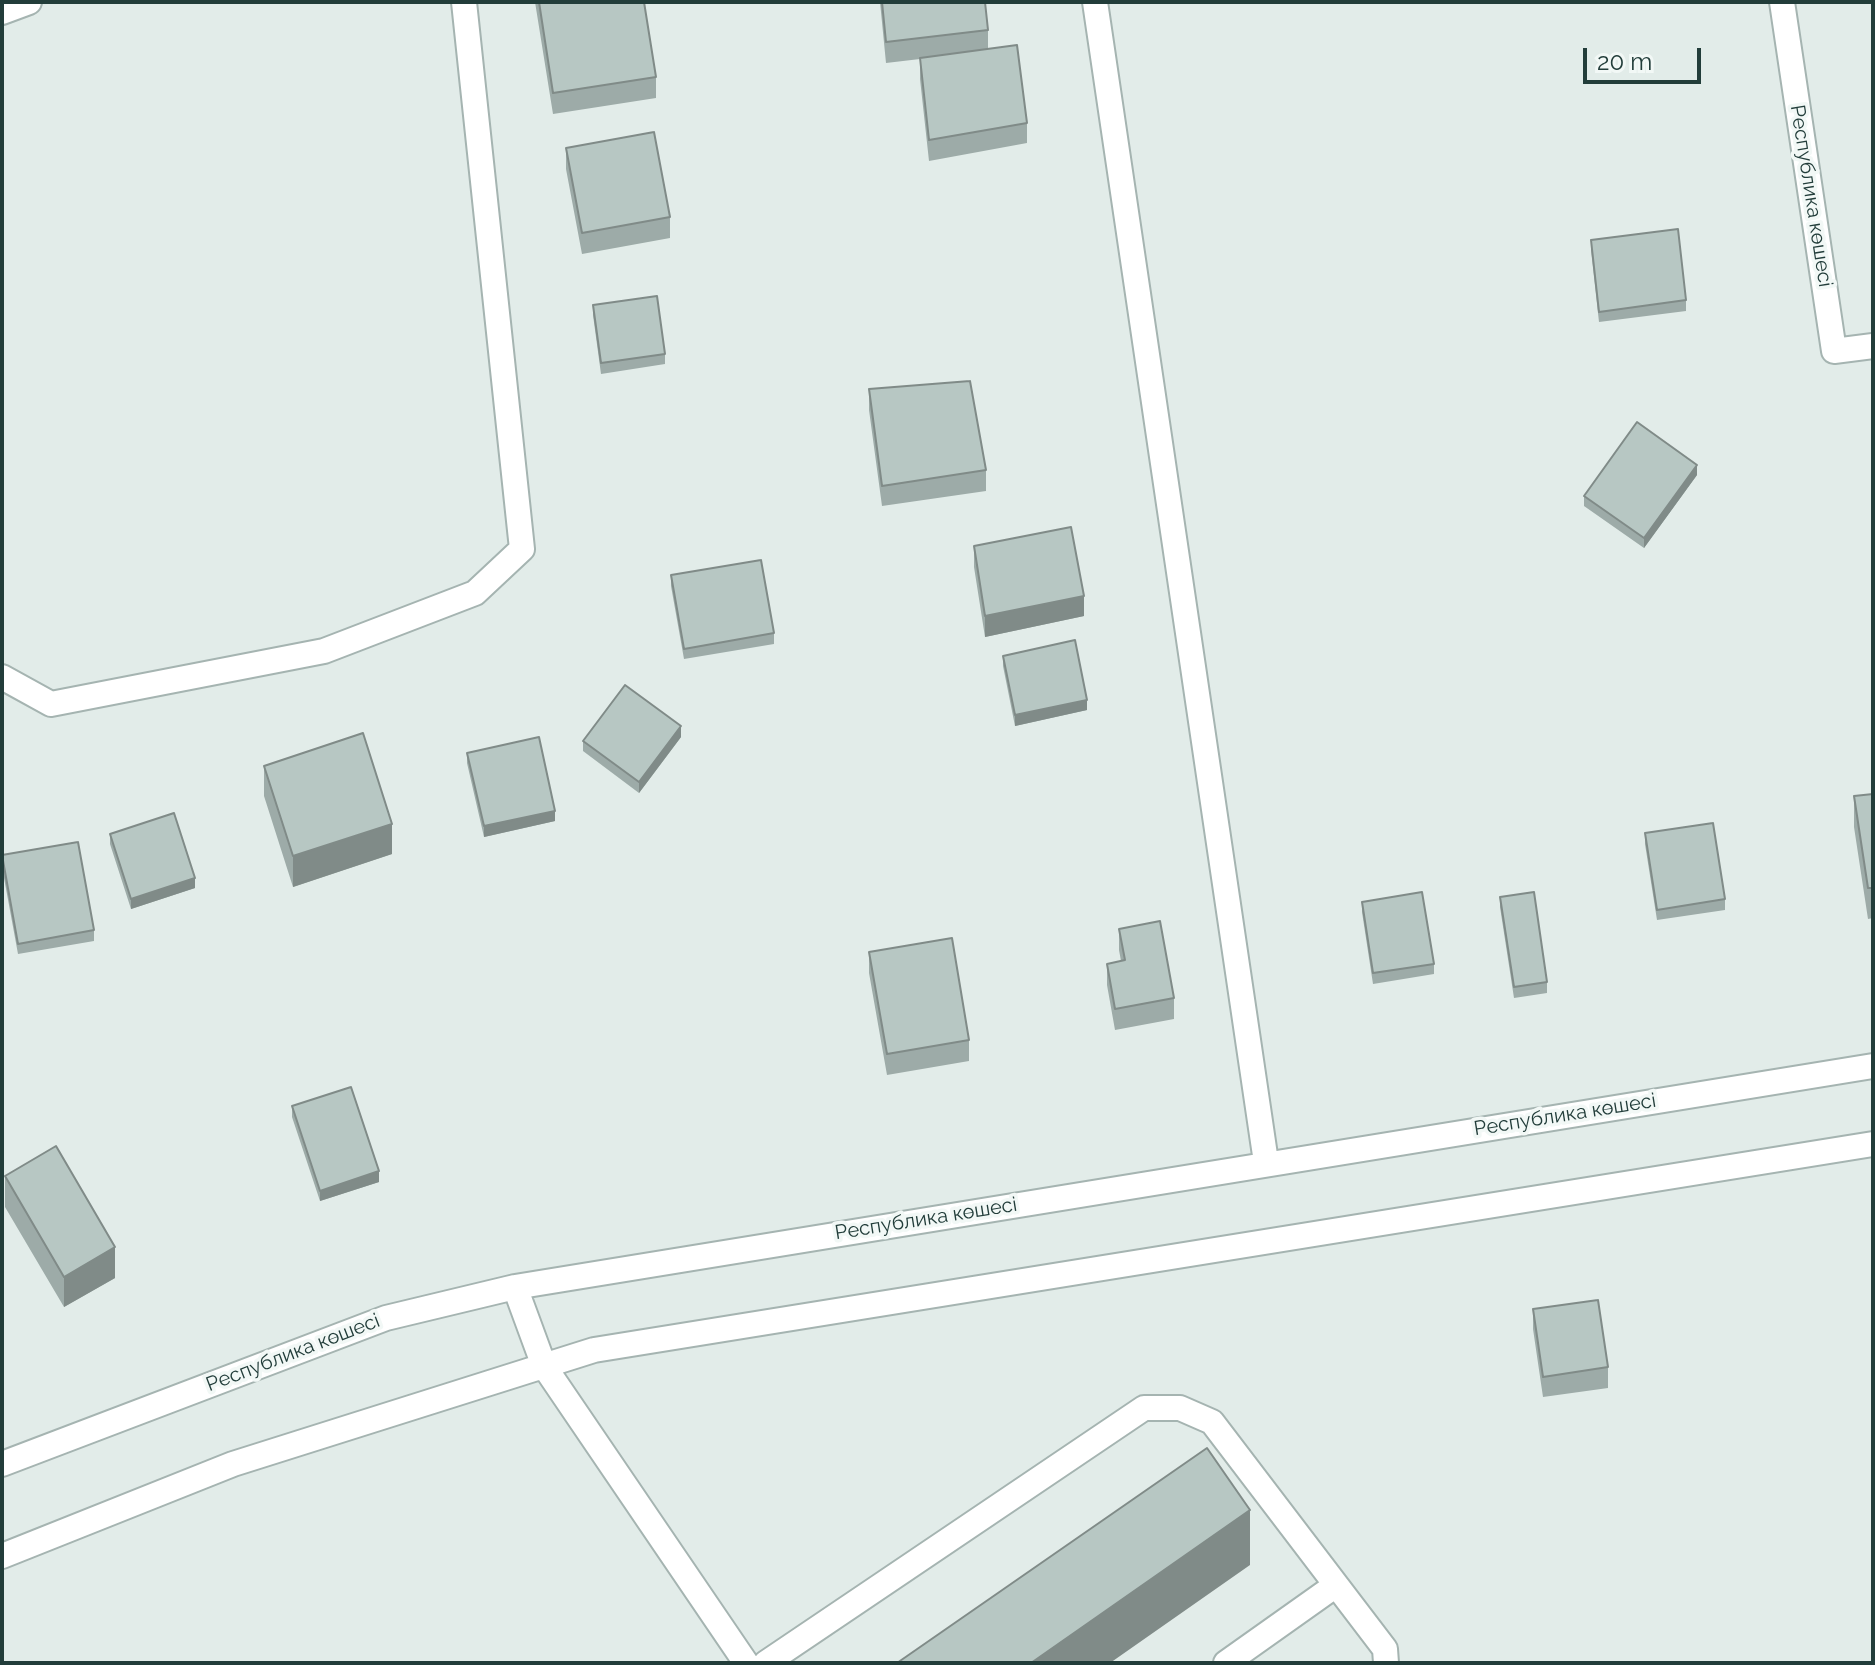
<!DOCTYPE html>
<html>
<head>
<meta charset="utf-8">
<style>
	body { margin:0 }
	#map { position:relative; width:1875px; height:1665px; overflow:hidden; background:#e2ece9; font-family:Raleway,sans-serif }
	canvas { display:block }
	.frame { position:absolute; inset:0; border:4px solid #223d3a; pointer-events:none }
	.scale { position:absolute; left:1583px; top:48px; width:118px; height:36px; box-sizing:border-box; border:4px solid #223d3a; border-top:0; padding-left:10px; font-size:24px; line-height:28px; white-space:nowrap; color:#223d3a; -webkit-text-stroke:6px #f2f8f6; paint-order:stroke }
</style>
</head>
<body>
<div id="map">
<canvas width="1875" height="1665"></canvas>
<div class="frame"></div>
<div class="scale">20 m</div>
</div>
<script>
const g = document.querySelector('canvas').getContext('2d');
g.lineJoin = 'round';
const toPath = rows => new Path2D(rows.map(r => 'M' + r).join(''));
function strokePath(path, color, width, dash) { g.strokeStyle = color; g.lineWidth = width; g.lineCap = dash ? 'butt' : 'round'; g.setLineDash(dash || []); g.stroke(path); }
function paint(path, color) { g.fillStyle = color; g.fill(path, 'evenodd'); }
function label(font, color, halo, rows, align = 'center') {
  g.font = font + ' Raleway,sans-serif'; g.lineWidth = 7; g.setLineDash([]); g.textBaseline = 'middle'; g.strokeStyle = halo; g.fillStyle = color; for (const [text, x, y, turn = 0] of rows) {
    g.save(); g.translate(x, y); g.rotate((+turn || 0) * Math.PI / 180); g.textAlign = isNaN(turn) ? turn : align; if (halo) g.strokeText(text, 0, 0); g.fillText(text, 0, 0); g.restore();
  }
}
const minor = toPath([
	[1095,2,1266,1162],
	[1782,2,1834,351,1873,346],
	[2,12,29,2],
	[2,677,51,704,324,651,475,593,522,549,464,2],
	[515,1287,544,1366,746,1663],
	[2,1464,386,1318,515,1287,1873,1066],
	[2,1556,233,1464,594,1350,1873,1144],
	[766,1663,1144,1408,1180,1408,1212,1422,1385,1649,1386,1663],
	[1226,1663,1336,1585]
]);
strokePath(minor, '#a5b4b1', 28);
strokePath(minor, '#fff', 24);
paint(toPath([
	[535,2,644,2,656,77,656,98,553,114],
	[880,2,985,2,988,30,988,49,1027,123,1027,143,929,161,920,79,920,59,886,63],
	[566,148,670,217,670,238,582,254,566,169],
	[1591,240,1686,300,1686,311,1599,322,1591,250],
	[593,305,665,354,665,364,601,374,593,315],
	[869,389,986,470,986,491,882,506,869,410],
	[1697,475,1644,548,1584,506,1584,496],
	[974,546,1084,616,985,637,974,567],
	[671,575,774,633,774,644,684,659,671,586],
	[1003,656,1087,710,1015,726,1003,666],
	[681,737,639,793,583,751,583,741],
	[467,753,555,821,484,837,467,763],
	[264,766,392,854,293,887,264,796],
	[1873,794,1873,918,1868,919,1854,827,1854,796],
	[1645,833,1725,899,1725,910,1657,920,1645,844],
	[110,834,195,888,131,909,110,844],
	[2,855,94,930,94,941,18,954,2,867],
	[1500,897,1547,982,1547,993,1514,998,1500,907],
	[1362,902,1434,964,1434,974,1373,984,1362,912],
	[1119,929,1174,998,1174,1019,1115,1030,1107,985,1107,964,1121,961,1119,950],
	[869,952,969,1040,969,1061,887,1075,869,973],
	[292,1106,379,1182,320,1201,292,1117],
	[5,1176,115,1278,64,1307,5,1207],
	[1533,1309,1608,1367,1608,1388,1543,1397,1533,1329]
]), '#9daba8');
paint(toPath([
	[1697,465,1697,475,1644,548,1644,538],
	[1084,596,1084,616,985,637,985,616],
	[1087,700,1087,710,1015,726,1015,715],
	[681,726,681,737,639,793,639,782],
	[555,811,555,821,484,837,484,826],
	[392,824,392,854,293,887,293,856],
	[195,878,195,888,131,909,131,899],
	[379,1171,379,1182,320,1201,320,1191],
	[115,1247,115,1278,64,1307,64,1277],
	[1250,1510,1250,1565,1110,1663,1031,1663]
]), '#808b88');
const building = toPath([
	[539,2,644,2,656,77,553,93,539,2],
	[882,2,985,2,988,30,886,42,882,2],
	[1017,45,1027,123,929,140,920,58,1017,45],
	[654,132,670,217,582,233,566,148,654,132],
	[1678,229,1686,300,1599,312,1591,240,1678,229],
	[657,296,665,354,601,363,593,305,657,296],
	[970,381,986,470,882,486,869,389,970,381],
	[1637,422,1697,465,1644,538,1584,496,1637,422],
	[1071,527,1084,596,985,616,974,546,1071,527],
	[761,560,774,633,684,649,671,575,761,560],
	[1075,640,1087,700,1015,715,1003,656,1075,640],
	[625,685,681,726,639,782,583,741,625,685],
	[363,733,392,824,293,856,264,766,363,733],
	[539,737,555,811,484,826,467,753,539,737],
	[1873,794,1873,888,1868,888,1854,796,1873,794],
	[174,813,195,878,131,899,110,834,174,813],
	[1713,823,1725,899,1657,910,1645,833,1713,823],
	[78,842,94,930,18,944,2,855,78,842],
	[1422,892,1434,964,1373,973,1362,902,1422,892],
	[1534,892,1547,982,1514,987,1500,897,1534,892],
	[1160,921,1174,998,1115,1009,1107,964,1125,960,1119,929,1160,921],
	[952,938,969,1040,887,1054,869,952,952,938],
	[351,1087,379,1171,320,1191,292,1106,351,1087],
	[56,1146,115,1247,64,1277,5,1176,56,1146],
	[1598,1300,1608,1367,1543,1377,1533,1309,1598,1300],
	[1207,1448,1250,1510,1031,1663,897,1663,1207,1448]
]);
paint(building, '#b7c7c3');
strokePath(building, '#808b88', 2);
label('20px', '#223d3a', '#f2f8f6', [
	["Республика көшесі",1811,196,81],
	["Республика көшесі",1565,1115,-9],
	["Республика көшесі",926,1219,-9],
	["Республика көшесі",293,1353,-21]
]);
</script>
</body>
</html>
